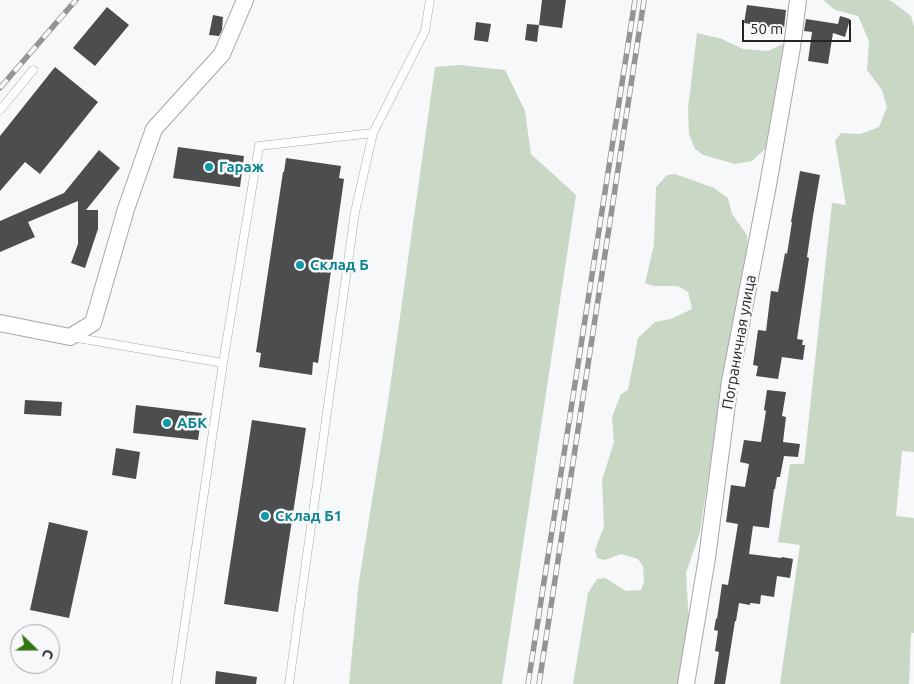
<!DOCTYPE html>
<html>
<head>
<meta charset="utf-8">
<style>
	body { margin:0 }
	#map { position:relative; width:914px; height:684px; overflow:hidden; background:#f7f8f9; font-family:Ubuntu,sans-serif }
	canvas { display:block }
	.north { position:absolute; left:10px; top:624px; width:50px; height:50px; box-sizing:border-box; background:#f7f8f9; border:1px solid #a3a4a4; border-radius:50%; rotate:112deg; font-size:14px; font-weight:700; line-height:20px; text-align:center; color:#242525 }
	.north::after { content:''; display:block; margin:auto; width:18px; height:22px; background:#337513; clip-path:polygon(50% 0,100% 100%,50% 72%,0 100%) }
	.scale { position:absolute; left:742px; top:20px; width:109px; height:22px; box-sizing:border-box; border:2px solid #242525; border-top:0; padding-left:6px; font-size:15px; line-height:18px; white-space:nowrap; color:#242525; -webkit-text-stroke:4px #f7f8f9; paint-order:stroke }
</style>
</head>
<body>
<div id="map">
<canvas width="914" height="684"></canvas>
<div class="north">С</div>
<div class="scale">50 m</div>
</div>
<script>
const g = document.querySelector('canvas').getContext('2d');
g.lineJoin = 'round';
function paint(path, color) { g.fillStyle = color; g.fill(path, 'evenodd'); }
const toPath = rows => new Path2D(rows.map(r => 'M' + r).join(''));
function strokePath(path, color, width, dash) { g.strokeStyle = color; g.lineWidth = width; g.lineCap = dash ? 'butt' : 'round'; g.setLineDash(dash || []); g.stroke(path); }
function label(font, color, halo, rows, align = 'center') {
  g.font = font + ' Ubuntu,sans-serif'; g.lineWidth = 5; g.setLineDash([]); g.textBaseline = 'middle'; g.strokeStyle = halo; g.fillStyle = color; for (const [text, x, y, turn = 0] of rows) {
    g.save(); g.translate(x, y); g.rotate((+turn || 0) * Math.PI / 180); g.textAlign = isNaN(turn) ? turn : align; if (halo) g.strokeText(text, 0, 0); g.fillText(text, 0, 0); g.restore();
  }
}
paint(toPath([
	[823,0,889,0,893,2,911,16,914,27,914,452,902,451,896,516,914,518,914,633,911,633,909,684,780,684,800,545,778,542,790,464,804,464,832,203,846,205,835,141,841,133,860,134,879,127,887,107,882,90,867,70,869,41,858,16,835,10],
	[697,33,722,39,743,49,768,51,783,44,767,147,752,161,735,164,703,155,695,149,689,134,688,109],
	[460,65,505,70,525,111,531,154,576,195,502,684,349,684,359,581,388,402,435,67],
	[675,174,714,188,728,198,732,214,747,235,748,253,724,375,700,532,686,573,689,624,679,684,573,684,588,593,597,579,605,578,626,591,641,590,644,582,643,566,638,559,621,554,605,560,597,558,595,550,604,526,602,480,614,442,612,417,621,394,628,390,638,338,655,322,671,319,692,309,688,292,678,286,653,286,645,283,654,245,656,187,667,175]
]), '#c9d7c5');
paint(toPath([
	[542,0,566,0,562,28,539,25],
	[747,5,786,10,784,28,783,29,744,23],
	[107,7,129,25,95,66,73,48],
	[213,15,223,17,222,30,219,36,209,35],
	[840,16,850,19,845,37,833,33,828,64,808,61,812,32,804,31,806,19,838,24],
	[476,22,491,24,488,42,474,40],
	[527,24,539,25,537,42,525,40],
	[55,67,98,102,40,174,25,162,0,191,0,136],
	[178,147,244,156,240,187,173,178],
	[99,150,120,168,86,210,98,210,98,229,85,268,71,263,78,244,78,201,28,222,35,237,0,252,0,221,64,193],
	[286,158,341,166,339,178,344,179,318,363,313,362,312,375,259,367,261,353,256,352,283,172,284,172],
	[800,171,820,175,813,216,807,257,809,258,797,339,803,340,802,345,805,345,803,360,782,357,778,379,756,376,758,366,753,365,758,330,766,331,771,291,778,292,785,253,787,254,792,222,791,222],
	[767,390,786,392,782,416,786,417,783,442,800,444,798,457,784,456,780,477,777,477,775,489,774,489,769,528,753,526,749,554,781,558,782,557,793,559,790,578,777,576,774,597,761,595,760,604,750,603,750,605,739,603,736,621,735,621,725,684,714,684,719,652,715,651,718,631,714,630,716,618,717,619,722,584,728,585,738,524,726,522,731,485,745,487,749,464,740,462,744,440,761,442,766,411,764,410],
	[25,400,62,402,61,416,24,414],
	[136,405,202,413,198,440,133,433],
	[252,420,306,428,278,612,224,604],
	[116,448,140,452,136,479,112,475],
	[49,522,88,531,69,618,30,610],
	[216,671,257,677,256,684,215,684]
]), '#4c4d4e');
const service = toPath([
	[0,110,33,70],
	[72,337,223,363,176,684],
	[223,363,259,146,373,133],
	[289,684,355,212,373,133,425,31,430,0]
]);
const minor = toPath([
	[0,323,70,337,93,323,126,209,154,129,222,54,245,0],
	[686,684,707,558,730,381,768,185,792,47,798,0]
]);
strokePath(service, '#a6a7a8', 9);
strokePath(minor, '#a6a7a8', 18);
strokePath(service, '#fff', 8);
strokePath(minor, '#fff', 16);
const rail = toPath([
	[0,88,76,0],
	[528,684,635,0],
	[539,684,644,0]
]);
strokePath(rail, '#939494', 5.5);
strokePath(rail, '#f7f8f9', 4, [11]);
for (const [x, y, r, color] of [
	[209,167,5,"#0f9aa8"],
	[300,265,5,"#0f9aa8"],
	[167,423,5,"#0f9aa8"],
	[265,516,5,"#0f9aa8"]
]) { const dot = new Path2D(); dot.arc(x, y, r, 0, 2 * Math.PI); g.fillStyle = color; g.fill(dot); strokePath(dot, '#f7f8f9', 2); }
label('bold 15px', '#0d838f', '#f7f8f9', [
	["Гараж",219,167],
	["Склад Б",310,265],
	["АБК",177,423],
	["Склад Б1",275,516]
], 'left');
label('15px', '#242525', '#f7f8f9', [
	["Пограничная улица",739,342,-80]
]);
</script>
</body>
</html>
